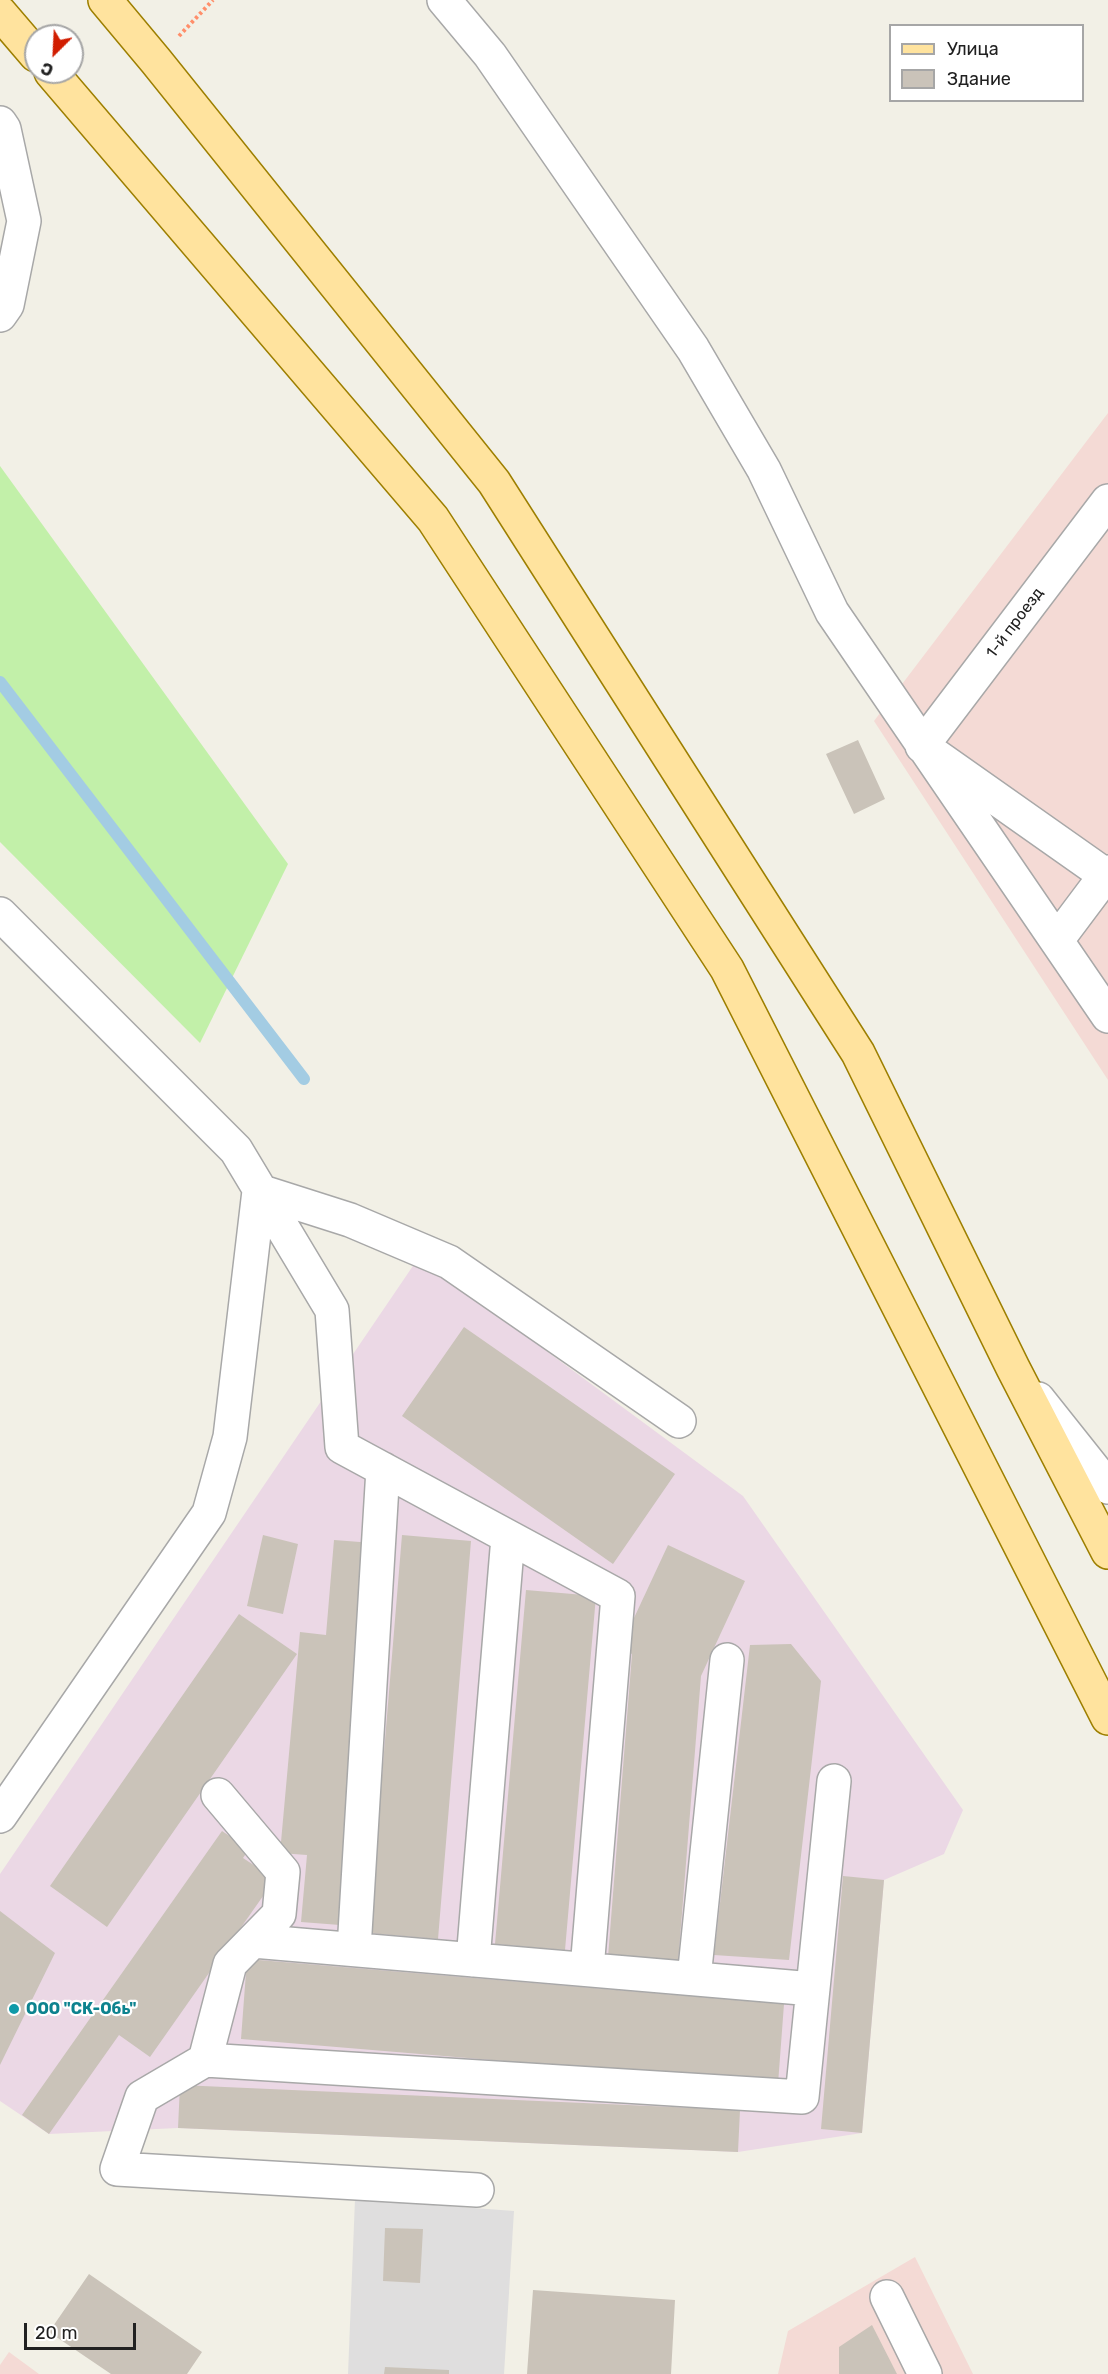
<!DOCTYPE html>
<html>
<head>
<meta charset="utf-8">
<style>
	body { margin:0 }
	#map { position:relative; width:1108px; height:2374px; overflow:hidden; background:#f2f0e6; font-family:Rubik,sans-serif }
	canvas { display:block }
	.legend { position:absolute; left:889px; top:24px; width:195px; height:78px; box-sizing:border-box; background:#fff; border:2px solid #a6a6a6; margin:0; padding:8px 10px; list-style:none; font-size:18px; color:#212121 }
	.legend li { display:flex; align-items:center; gap:12px; height:30px }
	.legend b { width:30px; border:2px solid #a6a6a6 }
	.north { position:absolute; left:24px; top:24px; width:60px; height:60px; box-sizing:border-box; background:#fff; border:2px solid #a6a6a6; border-radius:50%; rotate:204deg; font-size:16px; font-weight:700; line-height:24px; text-align:center; color:#212121 }
	.north::after { content:''; display:block; margin:auto; width:21px; height:27px; background:#d11d00; clip-path:polygon(50% 0,100% 100%,50% 72%,0 100%) }
	.scale { position:absolute; left:24px; top:2323px; width:112px; height:27px; box-sizing:border-box; border:3px solid #212121; border-top:0; padding-left:8px; font-size:18px; line-height:21px; white-space:nowrap; color:#212121; -webkit-text-stroke:4px #fff; paint-order:stroke }
</style>
</head>
<body>
<div id="map">
<canvas width="1108" height="2374"></canvas>
<ul class="legend">
<li><b style="height:8px;background:#ffe39e"></b>Улица</li>
<li><b style="height:16px;background:#cac3b9"></b>Здание</li>
</ul>
<div class="north">С</div>
<div class="scale">20 m</div>
</div>
<script>
const g = document.querySelector('canvas').getContext('2d');
g.lineJoin = 'round';
function paint(path, color) { g.fillStyle = color; g.fill(path, 'evenodd'); }
const toPath = rows => new Path2D(rows.map(r => 'M' + r).join(''));
function strokePath(path, color, width, dash) { g.strokeStyle = color; g.lineWidth = width; g.lineCap = dash ? 'butt' : 'round'; g.setLineDash(dash || []); g.stroke(path); }
function label(font, color, halo, rows, align = 'center') {
  g.font = font + ' Rubik,sans-serif'; g.lineWidth = 4.5; g.setLineDash([]); g.textBaseline = 'middle'; g.strokeStyle = halo; g.fillStyle = color; for (const [text, x, y, turn = 0] of rows) {
    g.save(); g.translate(x, y); g.rotate((+turn || 0) * Math.PI / 180); g.textAlign = isNaN(turn) ? turn : align; if (halo) g.strokeText(text, 0, 0); g.fillText(text, 0, 0); g.restore();
  }
}
paint(toPath([
	[355,2199,514,2211,504,2374,348,2374]
]), '#dfdede');
paint(toPath([
	[1108,413,1108,1080,874,721],
	[915,2257,973,2374,778,2374,788,2331],
	[9,2352,39,2374,0,2374,0,2365]
]), '#f4dad5');
paint(toPath([
	[419,1257,743,1496,963,1810,944,1854,884,1880,862,2133,738,2152,178,2128,49,2134,0,2101,0,1874]
]), '#ebd8e5');
paint(toPath([
	[0,466,288,864,200,1043,0,842]
]), '#c2f0a9');
strokePath(toPath([
	[0,682,304,1079]
]), '#a3cce3', 12);
paint(toPath([
	[858,740,885,799,854,814,826,754],
	[464,1327,675,1474,613,1564,402,1416],
	[263,1535,298,1544,283,1614,247,1606],
	[402,1535,471,1541,438,1939,369,1933],
	[334,1540,373,1543,340,1925,301,1922,307,1855,280,1853,300,1632,326,1635],
	[668,1545,745,1581,701,1676,678,1963,608,1957,632,1654,620,1648],
	[526,1590,596,1596,565,1950,495,1944],
	[239,1614,297,1654,107,1927,50,1886],
	[791,1644,821,1681,789,1960,714,1955,750,1645],
	[222,1831,249,1849,243,1858,275,1879,150,2057,119,2035,49,2134,22,2115],
	[843,1876,884,1880,862,2133,821,2129],
	[0,1911,55,1953,0,2065],
	[247,1959,784,2004,778,2084,241,2039],
	[180,2085,740,2110,738,2152,178,2128],
	[385,2228,423,2229,420,2283,383,2281],
	[89,2274,202,2352,187,2374,111,2374,49,2332],
	[533,2290,675,2300,671,2374,527,2374],
	[872,2325,897,2374,839,2374,839,2347],
	[385,2367,449,2370,449,2374,384,2374]
]), '#cac3b9');
const minor = toPath([
	[444,0,490,55,693,349,764,470,832,612,1108,1016],
	[0,123,4,129,24,221,7,305,0,315],
	[1108,501,922,746,1108,877],
	[0,914,236,1150,332,1310,342,1447,618,1596,587,1969],
	[1057,940,1108,872],
	[1038,1399,1108,1487],
	[218,1795,283,1872,279,1914,230,1964,205,2060,802,2097,834,1781],
	[0,1816,209,1513,230,1437,259,1191,350,1220,449,1262,679,1421],
	[253,1941,813,1989],
	[354,1949,383,1469],
	[473,1960,508,1537],
	[694,1978,727,1660],
	[205,2060,142,2097,117,2169,477,2190],
	[887,2297,925,2374]
]);
const major = toPath([
	[105,0,156,61,494,482,858,1053,1013,1368,1108,1552],
	[0,13,36,55],
	[51,72,433,519,727,969,1108,1718]
]);
strokePath(minor, '#a8a8a8', 36);
strokePath(major, '#9d7f00', 36);
strokePath(toPath([
	[179,36,213,0]
]), '#ff8e6a', 4, [3, 3]);
strokePath(minor, '#fff', 33);
strokePath(major, '#ffe39e', 33);
for (const [x, y, r, color] of [
	[14,2009,6,"#0f9aa8"]
]) { const dot = new Path2D(); dot.arc(x, y, r, 0, 2 * Math.PI); g.fillStyle = color; g.fill(dot); strokePath(dot, '#fff', 2); }
label('16px', '#212121', '#fff', [
	["1-й проезд",1015,623,-53]
]);
label('bold 16px', '#0d838f', '#fff', [
	["ООО \"СК-Обь\"",26,2009]
], 'left');
</script>
</body>
</html>
